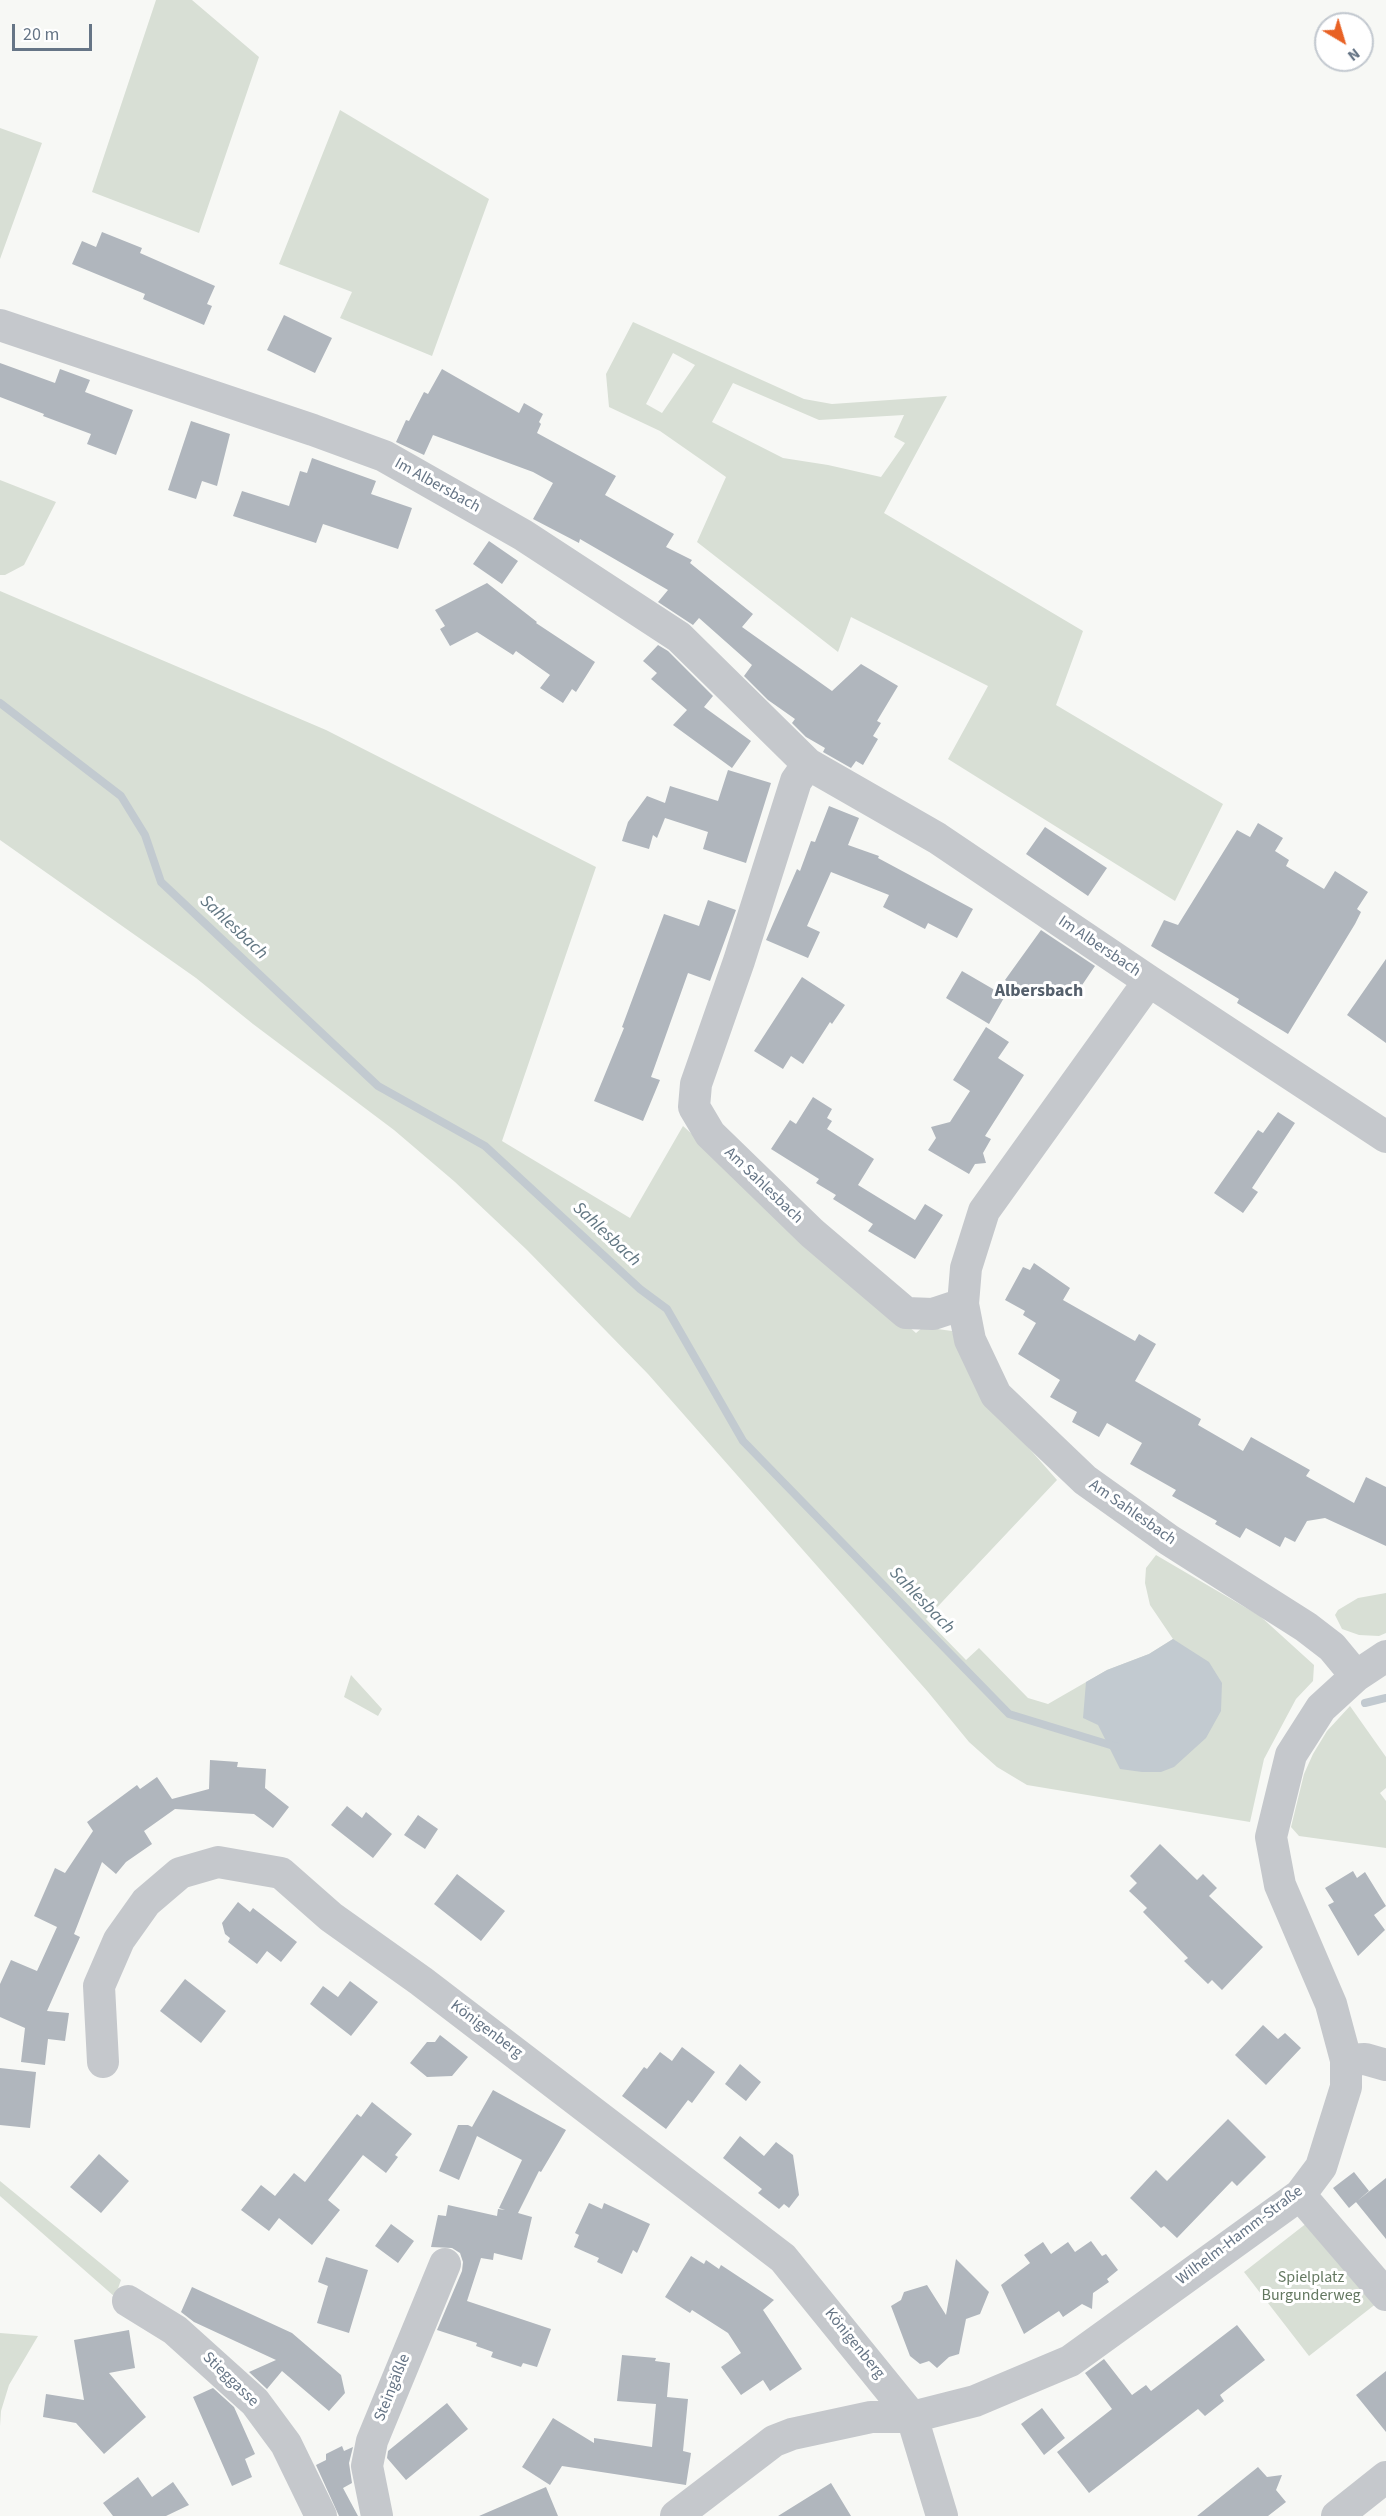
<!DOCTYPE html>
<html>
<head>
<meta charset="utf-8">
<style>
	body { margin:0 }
	#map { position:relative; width:1386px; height:2516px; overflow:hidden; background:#f7f8f5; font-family:"Source Sans 3",sans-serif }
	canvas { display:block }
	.north { position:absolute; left:1314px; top:12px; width:60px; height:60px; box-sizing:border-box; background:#fff; border:2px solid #c2c8cf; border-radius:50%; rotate:142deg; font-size:16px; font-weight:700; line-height:24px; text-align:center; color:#667586 }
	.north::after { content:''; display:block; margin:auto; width:21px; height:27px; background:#e86124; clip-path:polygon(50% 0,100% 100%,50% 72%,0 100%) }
	.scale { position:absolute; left:12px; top:24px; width:80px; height:27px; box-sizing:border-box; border:3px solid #667586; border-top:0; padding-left:8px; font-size:18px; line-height:21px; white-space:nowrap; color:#667586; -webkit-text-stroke:4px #fff; paint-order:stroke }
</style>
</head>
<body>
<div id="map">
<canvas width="1386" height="2516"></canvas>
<div class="north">N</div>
<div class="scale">20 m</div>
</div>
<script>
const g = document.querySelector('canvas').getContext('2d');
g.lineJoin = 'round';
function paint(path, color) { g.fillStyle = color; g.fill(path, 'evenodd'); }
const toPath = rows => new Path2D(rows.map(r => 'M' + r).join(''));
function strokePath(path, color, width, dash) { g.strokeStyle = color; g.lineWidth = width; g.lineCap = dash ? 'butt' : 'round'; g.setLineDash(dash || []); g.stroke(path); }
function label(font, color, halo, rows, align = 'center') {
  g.font = font + ' "Source Sans 3",sans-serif'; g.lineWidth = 6; g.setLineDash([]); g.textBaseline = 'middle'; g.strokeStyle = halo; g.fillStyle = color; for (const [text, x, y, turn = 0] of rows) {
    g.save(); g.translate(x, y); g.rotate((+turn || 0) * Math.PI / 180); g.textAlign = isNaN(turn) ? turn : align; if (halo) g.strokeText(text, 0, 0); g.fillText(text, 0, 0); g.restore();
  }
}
paint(toPath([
	[156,0,192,0,259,57,199,233,92,192],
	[340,110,489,199,432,356,340,318,352,292,279,264],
	[0,128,42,143,0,259],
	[633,322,804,399,832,404,947,396,884,513,1083,631,1056,705,1223,804,1175,901,948,759,988,686,851,617,838,652,697,542,726,477,660,431,609,407,606,374],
	[673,353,695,365,662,413,646,404],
	[733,383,819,420,904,415,894,437,905,443,881,477,828,465,783,458,712,422],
	[0,480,56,502,24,565,5,575,0,575],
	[0,591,326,730,596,867,502,1141,630,1218,683,1126,916,1333,923,1327,952,1331,960,1354,997,1412,1057,1480,926,1619,966,1660,979,1648,1028,1698,1048,1704,1107,1670,1149,1654,1173,1639,1150,1605,1145,1583,1146,1568,1156,1555,1260,1616,1314,1665,1313,1681,1296,1699,1264,1759,1250,1822,1027,1785,997,1767,969,1742,928,1692,648,1374,527,1250,455,1182,394,1130,253,1024,196,978,0,840],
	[1386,1593,1386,1633,1379,1636,1359,1635,1342,1629,1335,1615,1338,1610,1358,1598],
	[351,1675,382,1709,378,1716,344,1697],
	[1350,1706,1386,1757,1386,1788,1380,1793,1386,1801,1386,1848,1299,1836,1291,1827,1304,1774,1313,1754,1327,1731],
	[0,2181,121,2280,115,2297,0,2196],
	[1312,2219,1377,2303,1309,2356,1244,2272],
	[0,2333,38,2336,9,2385,1,2411,0,2426]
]), '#d8dfd5');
paint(toPath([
	[1173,1639,1209,1662,1222,1683,1221,1711,1206,1738,1174,1767,1161,1772,1142,1772,1120,1769,1098,1725,1083,1718,1086,1682,1107,1670,1149,1654]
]), '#c2cad0');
strokePath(toPath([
	[0,703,121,796,145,835,161,882,378,1086,485,1146,640,1289,667,1309,743,1441,1009,1714,1117,1747],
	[1365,1703,1386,1698]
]), '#c2cad0', 8);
paint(toPath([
	[102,232,142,248,140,253,215,286,207,304,212,306,204,325,143,299,145,294,72,264,82,241,96,247],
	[284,315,332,338,315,373,267,350],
	[0,363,55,383,60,369,90,380,85,392,133,410,116,455,87,444,91,434,43,416,44,414,0,397],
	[442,369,519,413,524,403,543,414,539,422,541,424,537,433,616,476,605,495,674,534,666,547,692,560,690,563,753,614,742,627,832,691,861,664,898,686,877,721,881,723,873,736,878,739,863,765,856,761,851,768,823,752,825,748,806,737,792,723,795,719,768,700,744,676,752,665,699,618,693,625,658,602,668,590,580,539,579,543,533,519,553,483,533,472,433,435,424,455,396,442,406,420,409,421,424,392,428,394],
	[191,421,230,434,217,486,202,481,196,499,168,490],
	[312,458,376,481,371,494,412,508,398,549,323,524,316,543,233,516,242,491,289,506,300,471,307,473],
	[489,541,518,561,502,584,473,564],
	[487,583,537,622,536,623,595,662,576,692,572,689,563,703,540,688,550,675,516,651,513,655,477,632,450,646,440,629,445,626,435,610],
	[658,645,668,651,713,696,704,707,751,741,732,768,673,725,687,710,651,679,657,673,643,661],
	[728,770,771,783,746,863,703,849,708,832,665,818,657,838,653,835,649,849,622,841,628,822,647,796,665,803,670,786,718,801],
	[829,806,859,818,848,845,879,856,878,858,973,909,957,938,928,923,925,929,883,907,889,895,831,872,807,926,820,932,808,958,766,940,797,869,800,871,811,841,815,842],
	[1258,823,1283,838,1275,851,1289,860,1286,866,1324,889,1335,871,1368,892,1357,909,1361,912,1355,924,1288,1034,1237,1003,1239,999,1151,946,1164,920,1178,925,1237,830,1250,837],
	[1045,827,1107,868,1088,896,1026,854],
	[708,900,736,910,710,981,688,973,651,1077,660,1080,643,1121,594,1101,624,1028,622,1027,664,914,699,926],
	[1041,930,1095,966,1074,997,1060,988,1055,995,1041,984,1030,998,1005,980],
	[1386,959,1386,1043,1347,1015],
	[962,971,1005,996,989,1024,946,998],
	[802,977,845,1005,832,1024,830,1022,803,1064,791,1056,783,1069,754,1051],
	[986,1027,1009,1042,998,1058,1024,1075,985,1136,991,1139,983,1153,986,1163,975,1164,969,1174,928,1150,936,1138,931,1127,950,1122,970,1091,953,1080],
	[813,1097,832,1109,827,1118,832,1121,827,1129,874,1159,858,1185,915,1220,925,1204,943,1215,915,1259,868,1231,873,1224,833,1199,836,1195,816,1183,819,1179,771,1149,790,1120,796,1124],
	[1278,1112,1295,1123,1252,1188,1258,1192,1243,1213,1214,1193,1258,1130,1263,1133],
	[1034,1263,1070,1288,1063,1300,1135,1341,1139,1334,1156,1344,1135,1381,1201,1419,1198,1425,1243,1451,1251,1437,1310,1470,1306,1476,1354,1503,1366,1477,1386,1487,1386,1546,1325,1518,1307,1521,1295,1542,1285,1537,1280,1547,1246,1528,1240,1538,1215,1524,1217,1521,1172,1496,1176,1490,1130,1464,1142,1443,1107,1423,1099,1437,1072,1422,1077,1412,1050,1397,1060,1380,1018,1354,1036,1323,1023,1315,1025,1311,1005,1300,1023,1267,1030,1270],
	[210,1760,238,1762,237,1767,266,1769,265,1788,289,1807,273,1828,254,1814,175,1809,144,1831,152,1844,126,1862,116,1874,102,1862,74,1934,80,1937,47,2011,69,2013,65,2041,48,2039,45,2065,21,2062,25,2028,0,2017,0,1984,11,1960,37,1971,57,1927,34,1916,55,1868,65,1873,93,1831,87,1822,137,1785,140,1789,157,1777,172,1799,209,1789],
	[347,1806,362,1818,366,1812,392,1834,373,1858,331,1825],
	[418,1815,438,1829,425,1849,404,1835],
	[1160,1844,1197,1880,1203,1874,1217,1888,1209,1896,1263,1947,1222,1990,1212,1980,1208,1984,1184,1961,1188,1958,1143,1912,1147,1908,1129,1891,1137,1883,1130,1876],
	[1353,1871,1357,1878,1365,1872,1386,1906,1374,1915,1385,1930,1358,1956,1328,1905,1334,1902,1325,1888],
	[457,1874,505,1911,481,1941,434,1904],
	[238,1902,250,1912,253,1908,297,1942,281,1962,267,1951,257,1964,228,1942,230,1938,225,1934,222,1923],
	[185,1979,226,2011,201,2043,160,2011],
	[350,1981,378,2002,351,2036,310,2004,323,1986,338,1997],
	[1263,2025,1278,2039,1285,2033,1301,2048,1266,2085,1235,2055],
	[440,2035,468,2057,452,2076,427,2077,410,2063,427,2042,435,2042],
	[682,2047,715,2072,692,2103,688,2100,666,2129,622,2096,644,2067,647,2069,660,2052,672,2061],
	[740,2064,761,2082,746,2101,725,2084],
	[0,2068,36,2072,30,2128,0,2125],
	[493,2090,566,2130,541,2172,539,2171,518,2213,532,2217,522,2260,494,2253,493,2260,481,2258,467,2301,551,2329,537,2367,523,2363,521,2367,491,2357,493,2352,476,2346,477,2343,437,2330,462,2271,463,2262,460,2253,452,2248,431,2247,438,2215,446,2216,448,2205,497,2216,498,2209,505,2210,499,2208,522,2160,477,2136,459,2180,439,2171,458,2125,468,2125,472,2127],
	[372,2102,412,2134,395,2155,398,2157,386,2173,363,2155,328,2200,340,2210,312,2245,279,2218,269,2231,241,2210,261,2185,275,2196,294,2173,305,2182,357,2114,361,2117],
	[1228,2119,1266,2157,1237,2186,1232,2181,1177,2238,1164,2226,1161,2228,1130,2198,1156,2170,1167,2181],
	[740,2136,764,2156,776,2142,793,2155,799,2195,789,2208,784,2204,779,2209,758,2193,762,2189,723,2158],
	[99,2154,129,2181,101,2213,70,2187],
	[1354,2172,1369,2191,1349,2208,1333,2188],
	[1386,2178,1386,2239,1356,2202],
	[589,2203,602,2209,604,2203,650,2224,637,2253,633,2250,622,2274,597,2262,599,2258,574,2247,579,2235,575,2233],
	[391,2224,414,2241,398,2263,375,2246],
	[1091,2241,1102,2256,1106,2254,1118,2270,1107,2279,1109,2282,1093,2293,1092,2309,1082,2304,1063,2317,1059,2311,1024,2334,1001,2285,1030,2263,1024,2255,1043,2242,1051,2254,1068,2242,1075,2252],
	[691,2256,704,2264,706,2260,719,2269,721,2265,774,2300,763,2310,802,2369,770,2391,763,2380,741,2395,721,2367,741,2353,728,2333,692,2310,690,2313,665,2297],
	[326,2257,368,2270,349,2333,317,2323,328,2286,318,2282],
	[956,2259,989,2292,980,2314,966,2319,959,2354,949,2357,937,2368,929,2361,920,2364,910,2356,891,2306,901,2300,904,2292,927,2285,946,2315],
	[192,2287,292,2333,341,2375,345,2393,329,2411,282,2371,267,2389,249,2372,276,2360,194,2322,181,2312],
	[1237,2325,1265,2360,1220,2395,1224,2401,1205,2416,1198,2409,1089,2493,1057,2452,1112,2409,1085,2373,1104,2359,1132,2395,1146,2385,1151,2391],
	[129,2330,135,2368,109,2373,146,2417,104,2454,76,2423,43,2417,46,2394,84,2400,74,2340],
	[622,2355,656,2358,655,2361,670,2363,667,2397,688,2399,683,2451,691,2453,686,2485,562,2466,550,2485,522,2467,553,2418,594,2443,594,2438,652,2447,656,2404,617,2401],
	[1386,2371,1386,2432,1356,2395],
	[213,2388,234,2407,255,2454,245,2459,252,2477,232,2486,193,2397],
	[447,2403,468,2429,406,2480,387,2458,388,2451],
	[1042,2408,1065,2438,1044,2455,1021,2424],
	[342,2446,344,2451,353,2447,349,2463,352,2483,343,2488,358,2516,339,2516,316,2465,326,2460,326,2454],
	[1258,2467,1267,2477,1282,2475,1276,2490,1286,2502,1268,2516,1197,2516],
	[138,2477,152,2497,173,2482,189,2505,166,2516,113,2516,103,2503],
	[831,2483,851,2516,778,2516],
	[546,2487,558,2516,479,2516]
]), '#b0b6bd');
strokePath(toPath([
	[0,325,313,430,384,456,523,535,679,637,808,764,937,838,1149,981,1386,1137],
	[808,764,796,781,739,961,696,1084,694,1107,710,1134,812,1233,906,1313,933,1314,963,1304],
	[1149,981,984,1211,966,1268,963,1304,970,1340,996,1395,1085,1480,1169,1540,1306,1627,1332,1647,1356,1676],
	[1346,2060,1365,2059,1386,2065],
	[103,2062,99,1986,119,1940,146,1902,180,1873,218,1862,281,1873,331,1917,421,1981,783,2258,912,2417,942,2516],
	[1300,2195,1386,2295],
	[128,2301,175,2330,255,2402,286,2444,321,2516],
	[377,2516,367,2466,372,2441,445,2264],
	[676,2516,774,2441,792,2434,871,2417,912,2417,975,2401,1070,2361,1300,2195,1321,2167,1346,2087,1346,2060,1331,2004,1280,1885,1271,1837,1291,1755,1321,1708,1356,1676,1386,1656],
	[1337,2516,1386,2477]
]), '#c5c8cc', 32);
label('16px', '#667586', '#fff', [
	["Im Albersbach",437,486,29],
	["Im Albersbach",1099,947,34],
	["Am Sahlesbach",763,1186,44],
	["Am Sahlesbach",1132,1513,35],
	["Königenberg",486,2030,37],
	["Wilhelm-Hamm-Straße",1240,2236,-37],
	["Königenberg",854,2344,51],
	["Stieggasse",230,2380,44],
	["Steingäßle",393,2388,-68]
]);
label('16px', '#647861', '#fff', [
	["Spielplatz",1311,2278],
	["Burgunderweg",1311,2296]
]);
label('italic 18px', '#627783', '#fff', [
	["Sahlesbach",233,928,43],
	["Sahlesbach",606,1235,43],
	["Sahlesbach",921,1601,46]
]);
label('bold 18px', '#545f6b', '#fff', [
	["Albersbach",1039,992]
]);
</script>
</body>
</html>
